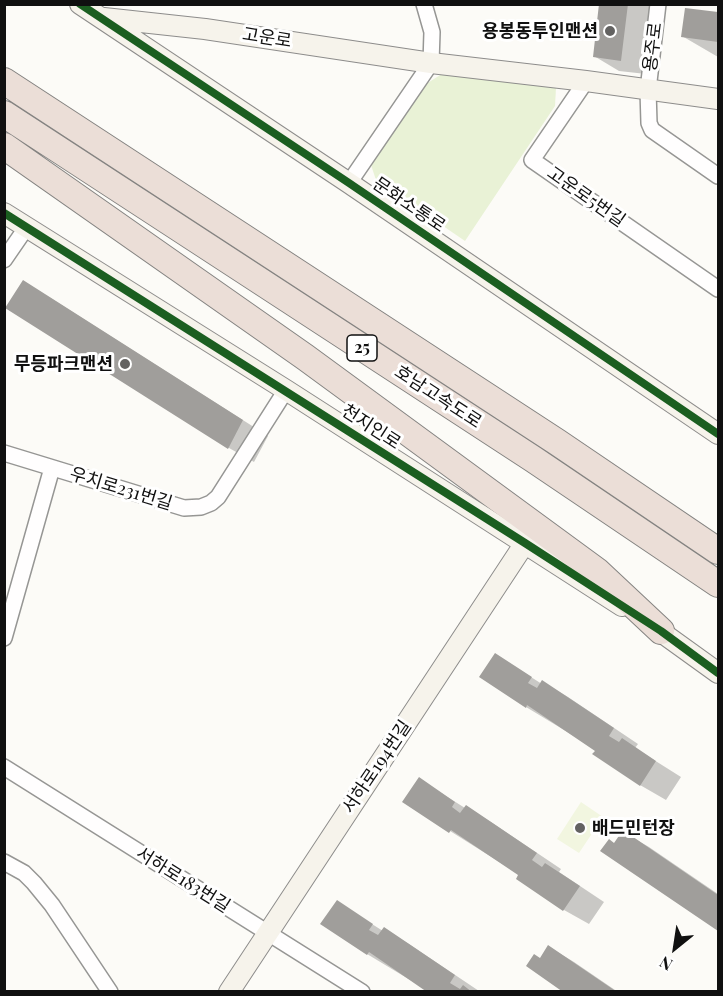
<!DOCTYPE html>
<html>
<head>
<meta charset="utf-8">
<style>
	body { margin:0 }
	#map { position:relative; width:723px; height:996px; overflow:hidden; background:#fcfbf7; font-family:"Playfair Display",serif }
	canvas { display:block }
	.frame { position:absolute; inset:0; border:6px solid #101010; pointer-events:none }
	.north { position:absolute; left:645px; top:918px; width:60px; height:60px; -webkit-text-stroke:4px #fff; paint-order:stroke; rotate:210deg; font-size:16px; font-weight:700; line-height:24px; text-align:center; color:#101010 }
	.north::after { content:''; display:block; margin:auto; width:21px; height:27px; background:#101010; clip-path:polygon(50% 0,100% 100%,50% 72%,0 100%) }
</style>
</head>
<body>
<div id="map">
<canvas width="723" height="996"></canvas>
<div class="frame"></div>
<div class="north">N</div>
</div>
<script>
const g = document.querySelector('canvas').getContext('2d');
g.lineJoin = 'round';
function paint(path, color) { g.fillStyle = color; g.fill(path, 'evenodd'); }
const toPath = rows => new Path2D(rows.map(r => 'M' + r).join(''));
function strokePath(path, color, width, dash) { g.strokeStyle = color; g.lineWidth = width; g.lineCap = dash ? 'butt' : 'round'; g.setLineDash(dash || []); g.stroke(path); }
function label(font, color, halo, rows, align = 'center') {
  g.font = font + ' "Playfair Display","Noto Sans KR",serif'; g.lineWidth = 6; g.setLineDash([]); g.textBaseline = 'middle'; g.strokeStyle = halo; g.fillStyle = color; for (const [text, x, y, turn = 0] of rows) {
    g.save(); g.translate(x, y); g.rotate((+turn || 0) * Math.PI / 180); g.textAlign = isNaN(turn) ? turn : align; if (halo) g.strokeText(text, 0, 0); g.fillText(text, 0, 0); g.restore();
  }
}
paint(toPath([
	[445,72,556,88,555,106,465,241,376,180,371,165,426,84]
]), '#e9f2d6');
paint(toPath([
	[581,802,603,817,579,853,557,839]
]), '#f2f6e0');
paint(toPath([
	[588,4,655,4,646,74,619,71,594,56,601,6],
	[686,9,718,14,718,57,682,36],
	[49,297,268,436,254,462,229,448],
	[496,655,542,684,543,682,568,697,638,744,635,748,681,777,666,800,640,785,597,750,526,707],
	[419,779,465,808,466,807,491,822,561,869,559,872,604,902,589,924,564,910,520,875,450,831],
	[623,832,649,847,718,894,718,929,602,851,615,844],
	[337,902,383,931,384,929,409,944,479,991,430,992,367,954],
	[549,947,574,962,618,992,566,992,540,959]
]), '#0003');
paint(toPath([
	[599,4,628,4,621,61,593,57],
	[685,8,718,12,718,42,681,37],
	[23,280,243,420,228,449,5,308],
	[495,653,532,677,528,683,537,688,542,680,614,728,609,736,619,742,622,738,656,761,640,786,592,754,595,751,527,705,526,708,479,677],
	[419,777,455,802,452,807,460,813,466,805,537,853,532,860,542,867,545,863,580,886,563,911,516,879,518,875,451,830,449,833,402,802],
	[623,830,718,895,718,931,600,851,609,839,614,843],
	[337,900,373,924,369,930,378,935,384,927,455,975,450,983,460,989,463,985,472,992,427,992,369,952,367,955,320,924],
	[548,945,617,992,563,992,526,966,534,954,540,958]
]), '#a09e9b');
const street = toPath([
	[658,4,648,90,649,123,652,130,718,176],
	[586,81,532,160,718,289],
	[349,183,431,63,432,32,424,4],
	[4,260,26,228],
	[4,453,184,508,201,507,211,503,218,497,286,390],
	[4,638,52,468],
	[4,767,362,992],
	[4,862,24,873,34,883,52,905,110,992]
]);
const secondary = toPath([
	[80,4,349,183,718,434],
	[104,18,205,29,431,63,586,81,718,99],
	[4,213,286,390,622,606],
	[650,624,718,673],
	[229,992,525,543]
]);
const highway = toPath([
	[4,81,557,442,718,551],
	[4,114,533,459,718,584],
	[4,146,305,357,597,571,661,631]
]);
strokePath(street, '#969694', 18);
strokePath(secondary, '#8d8c8b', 22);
strokePath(highway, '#848381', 28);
strokePath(street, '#fffefe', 15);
strokePath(secondary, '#f6f3eb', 20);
strokePath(highway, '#ebded7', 26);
strokePath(toPath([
	[80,4,349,183,718,434],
	[4,213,525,543,661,631,718,673]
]), '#1b5e20', 8);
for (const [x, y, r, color] of [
	[610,31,6,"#636261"],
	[125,364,6,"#636261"],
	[580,828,6,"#636261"]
]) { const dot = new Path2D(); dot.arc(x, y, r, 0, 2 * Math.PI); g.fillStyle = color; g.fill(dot); strokePath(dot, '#fff', 2); }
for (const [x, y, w] of [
	[362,348,30]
]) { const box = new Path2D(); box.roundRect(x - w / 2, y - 13, w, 26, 4.5); g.fillStyle = '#fff'; g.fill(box); strokePath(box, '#101010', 1.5); }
label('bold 16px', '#101010', null, [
	["25",362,348]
]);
label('bold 18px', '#101010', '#fff', [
	["용봉동투인맨션",598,31],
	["무등파크맨션",113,364],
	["배드민턴장",592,828,"left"]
], 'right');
label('18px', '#101010', '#fff', [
	["고운로",267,38,9],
	["용주로",653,47,-83],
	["고운로5번길",586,197,35],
	["문화소통로",409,205,34],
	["호남고속도로",438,397,33],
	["천지인로",371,427,33],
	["우치로231번길",121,489,17],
	["서하로194번길",377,767,-56],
	["서하로183번길",183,880,32]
]);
</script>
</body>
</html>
